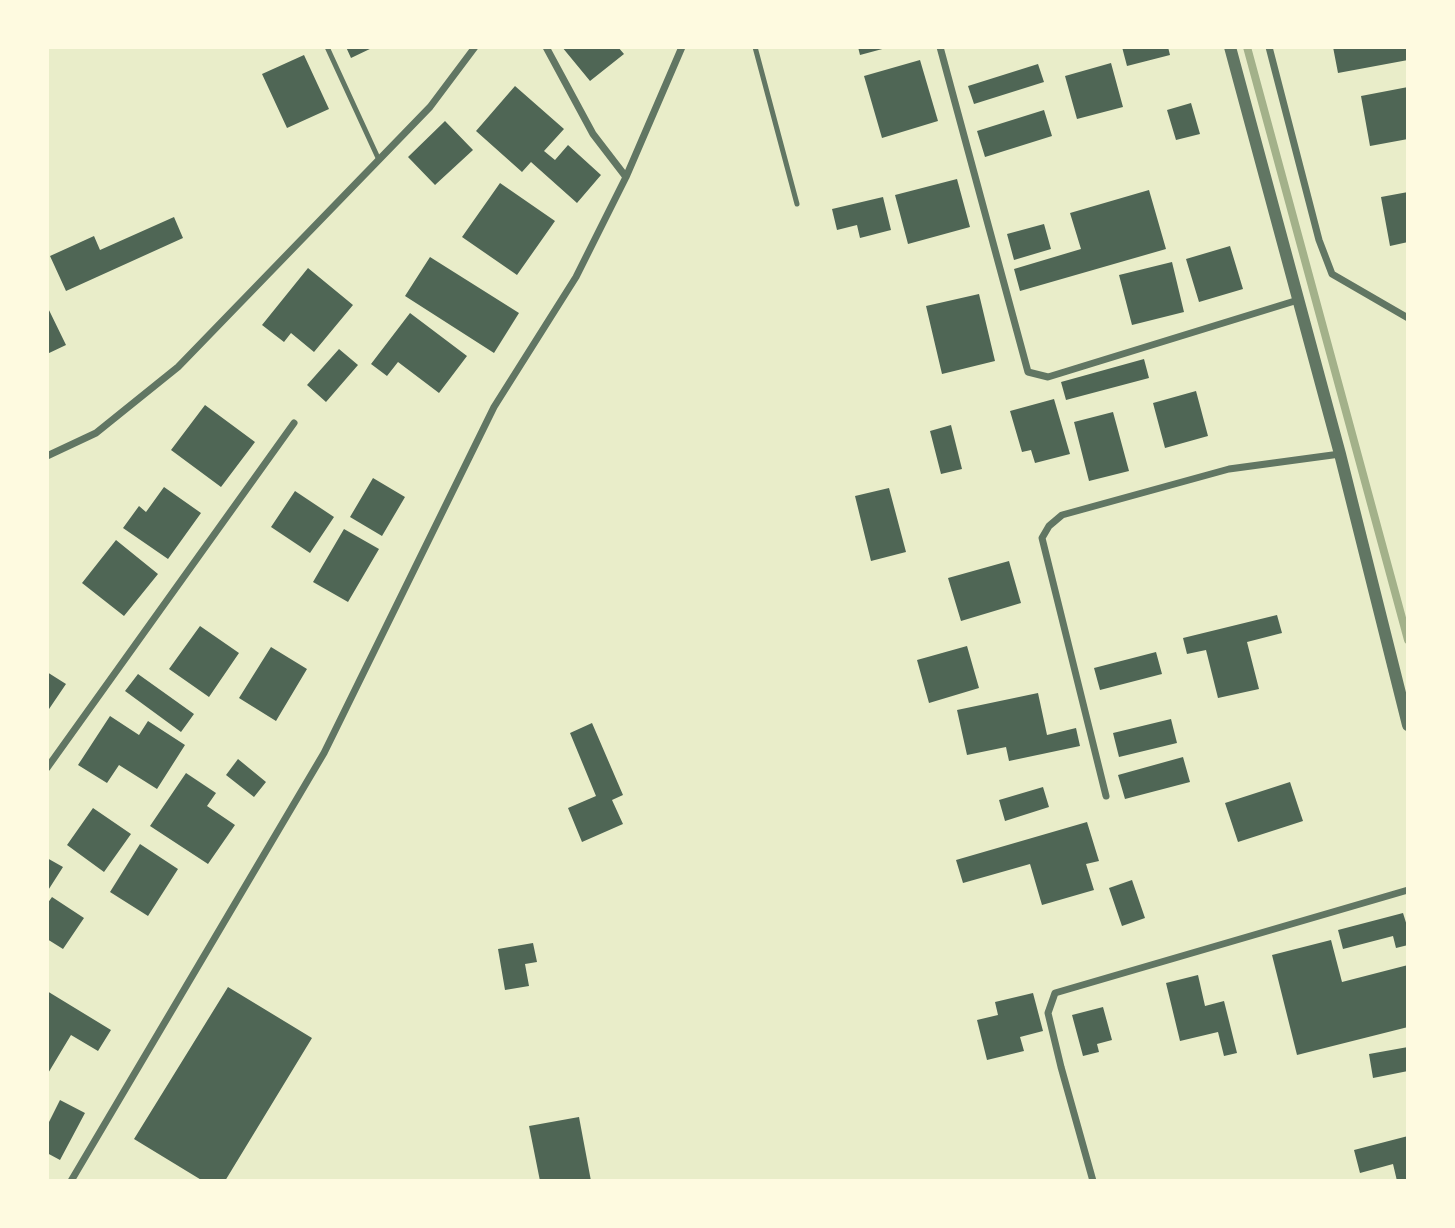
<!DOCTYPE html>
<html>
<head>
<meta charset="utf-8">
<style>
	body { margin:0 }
	#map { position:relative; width:1455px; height:1228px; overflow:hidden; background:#e9edc9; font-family:"PT Sans Narrow",sans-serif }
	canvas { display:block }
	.frame { position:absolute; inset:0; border:49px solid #fefae0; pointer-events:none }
</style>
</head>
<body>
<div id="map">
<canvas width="1455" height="1228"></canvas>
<div class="frame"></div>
</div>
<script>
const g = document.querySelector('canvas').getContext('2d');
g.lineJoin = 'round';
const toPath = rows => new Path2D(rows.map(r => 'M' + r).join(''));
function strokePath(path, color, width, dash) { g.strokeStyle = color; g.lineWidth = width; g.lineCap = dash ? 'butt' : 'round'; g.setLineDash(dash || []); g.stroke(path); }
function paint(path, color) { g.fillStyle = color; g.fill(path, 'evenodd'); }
strokePath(toPath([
	[1247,47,1408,640]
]), '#a3b18a', 8);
paint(toPath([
	[346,47,374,47,351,58],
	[562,47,618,47,624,54,590,81],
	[858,47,886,47,886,48,860,55],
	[1122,47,1168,47,1170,55,1127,66],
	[1333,47,1407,47,1408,60,1338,73],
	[304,55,329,109,287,128,262,74],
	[920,60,938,121,882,138,864,76],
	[1111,63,1123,107,1077,119,1065,76],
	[1038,64,1044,82,974,104,968,86],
	[515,86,564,129,544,151,555,160,568,145,601,175,577,203,531,162,522,172,476,131],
	[1408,87,1408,139,1370,146,1361,96],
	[1191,103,1200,134,1176,140,1167,110],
	[1044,110,1052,136,985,157,977,131],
	[445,121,473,150,435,185,408,157],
	[957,179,970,227,908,244,895,195],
	[500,183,555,221,517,275,462,237],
	[1149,190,1166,249,1020,291,1014,269,1081,249,1070,213],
	[1408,192,1408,242,1390,246,1381,197],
	[883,197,891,230,860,238,857,225,837,230,832,209],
	[174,217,183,238,66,291,50,256,94,236,100,250],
	[1044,224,1051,249,1014,260,1007,234],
	[1230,246,1243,289,1199,302,1186,259],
	[430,257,519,313,494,353,405,296],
	[1172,262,1184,312,1132,325,1119,275],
	[308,268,353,305,314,352,291,333,284,342,262,325],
	[979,294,995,361,942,374,926,306],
	[47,306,66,345,47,354],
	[410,313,467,356,439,393,398,362,387,376,371,364],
	[339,349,358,365,326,402,307,385],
	[1144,359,1149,378,1066,400,1061,382],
	[1196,391,1208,436,1165,448,1153,403],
	[1054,399,1070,454,1035,463,1031,450,1022,452,1010,411],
	[205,405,255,442,221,487,171,450],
	[1113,412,1129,471,1089,481,1074,422],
	[951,425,962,469,941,474,930,431],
	[373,478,405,497,382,536,350,517],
	[164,487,201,513,168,559,123,528,139,506,146,512],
	[889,488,906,552,871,561,855,496],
	[295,491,334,517,310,553,271,527],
	[344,529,379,549,348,602,313,582],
	[116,540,158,574,124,616,82,583],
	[1009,561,1021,603,961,621,948,578],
	[1277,615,1282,633,1247,642,1259,689,1218,698,1206,650,1187,654,1183,638],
	[200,626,239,653,209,697,169,669],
	[967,646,979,688,929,703,917,660],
	[271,647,307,669,276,721,239,698],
	[1156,652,1162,674,1100,690,1094,668],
	[47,672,66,684,47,712],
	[138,674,194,714,181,732,125,691],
	[1038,693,1047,735,1076,728,1080,746,1009,761,1006,747,967,755,957,710],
	[110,716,139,735,148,721,185,745,157,789,119,765,107,783,78,765],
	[1171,719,1177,743,1119,757,1113,733],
	[592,723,623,795,612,800,623,824,582,842,568,808,596,796,570,733],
	[1183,757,1190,782,1125,799,1118,775],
	[238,759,266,782,254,797,226,775],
	[186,773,216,793,207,806,235,825,208,864,150,826],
	[1290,782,1303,821,1238,842,1225,803],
	[1043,787,1049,807,1005,821,999,800],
	[93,808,131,834,104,872,67,845],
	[1087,822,1099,861,1086,864,1094,890,1042,905,1030,864,963,883,956,860],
	[140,844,178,869,148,916,110,892],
	[47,858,63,867,47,892],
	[1132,880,1145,918,1122,926,1109,888],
	[52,897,84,918,63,949,47,939,47,904],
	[1403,913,1408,929,1408,945,1396,948,1393,936,1343,949,1338,930],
	[1331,940,1342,982,1408,965,1408,1027,1297,1055,1272,955],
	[533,943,537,962,525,964,529,986,505,990,498,949],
	[1198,975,1205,1006,1224,1001,1237,1053,1224,1056,1218,1032,1180,1041,1166,983],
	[228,987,312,1038,225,1181,203,1181,134,1139],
	[47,991,111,1030,98,1051,71,1035,47,1075],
	[1033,993,1043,1031,1020,1037,1024,1051,987,1060,977,1020,998,1015,995,1002],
	[1103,1007,1112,1040,1097,1044,1099,1052,1083,1056,1072,1015],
	[1408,1047,1408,1071,1373,1078,1369,1054],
	[60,1100,85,1113,60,1160,47,1153,47,1126],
	[579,1117,591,1181,540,1181,529,1126],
	[1408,1136,1408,1181,1397,1181,1393,1164,1360,1173,1354,1150]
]), '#4f6655');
strokePath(toPath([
	[327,47,379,160],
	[755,47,797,204]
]), '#617663', 5);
strokePath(toPath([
	[546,47,593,134,626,177],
	[940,47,1028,372,1048,377,1298,300],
	[1269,47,1319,240,1332,274,1408,318],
	[47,456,96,433,178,367,430,107,475,47],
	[47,768,294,423],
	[1106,796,1042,538,1049,526,1062,515,1229,469,1340,454],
	[71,1181,324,753,494,407,576,277,626,177,682,47],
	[1093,1181,1061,1067,1048,1013,1055,993,1408,890]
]), '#617663', 7);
strokePath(toPath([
	[1230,47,1340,454,1408,725]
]), '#617663', 12);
</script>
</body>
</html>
